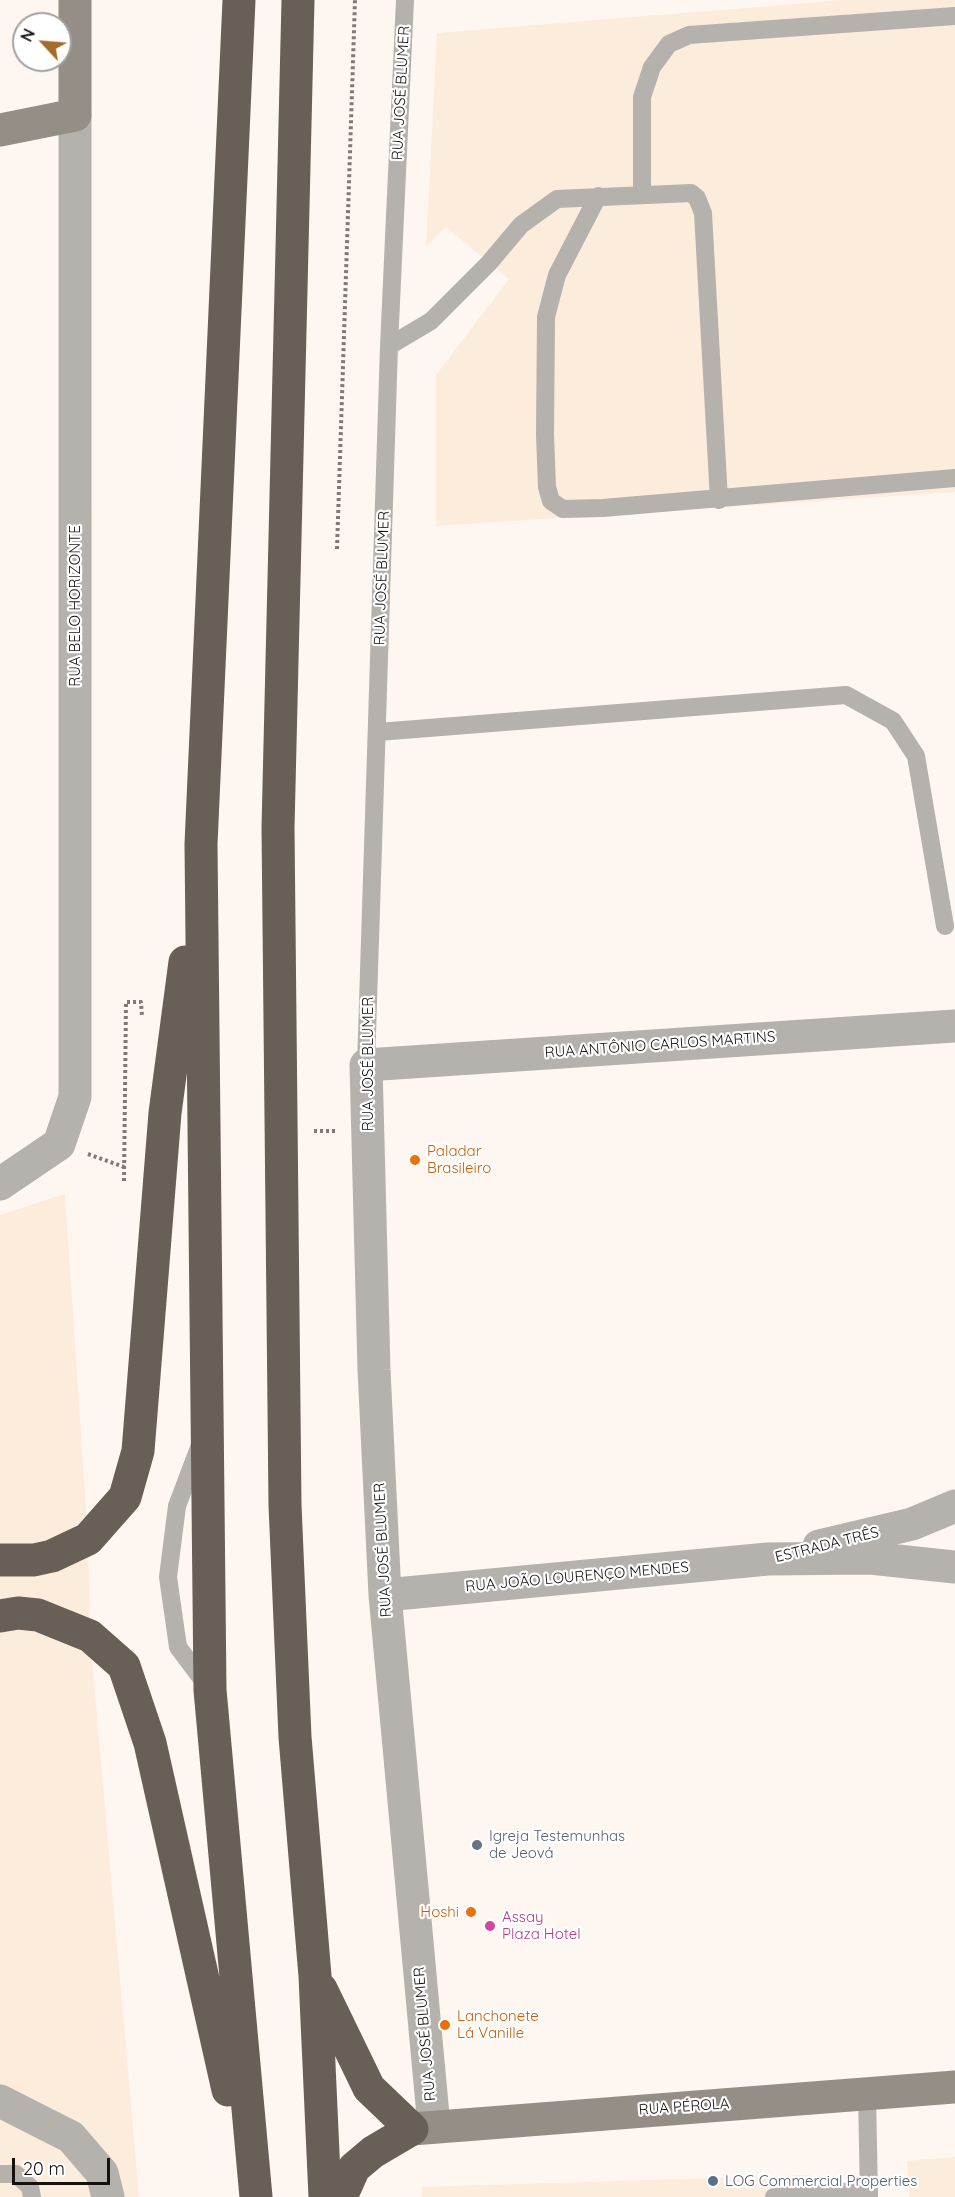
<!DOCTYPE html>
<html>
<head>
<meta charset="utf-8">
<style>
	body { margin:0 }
	#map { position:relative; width:955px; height:2197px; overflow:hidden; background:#fef7f1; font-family:Quicksand,sans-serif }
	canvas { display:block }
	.north { position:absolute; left:12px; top:12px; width:60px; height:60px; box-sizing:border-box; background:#fff; border:2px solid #a2a09f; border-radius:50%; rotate:296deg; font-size:16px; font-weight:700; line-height:24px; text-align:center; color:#16120f }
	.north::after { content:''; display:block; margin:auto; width:21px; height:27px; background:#a46d29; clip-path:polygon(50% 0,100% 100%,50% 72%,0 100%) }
	.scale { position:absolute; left:12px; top:2158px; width:98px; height:27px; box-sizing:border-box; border:3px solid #16120f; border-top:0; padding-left:8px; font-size:18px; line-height:21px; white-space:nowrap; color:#16120f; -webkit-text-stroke:4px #fff; paint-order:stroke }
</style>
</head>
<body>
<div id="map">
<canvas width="955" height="2197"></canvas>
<div class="north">N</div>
<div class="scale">20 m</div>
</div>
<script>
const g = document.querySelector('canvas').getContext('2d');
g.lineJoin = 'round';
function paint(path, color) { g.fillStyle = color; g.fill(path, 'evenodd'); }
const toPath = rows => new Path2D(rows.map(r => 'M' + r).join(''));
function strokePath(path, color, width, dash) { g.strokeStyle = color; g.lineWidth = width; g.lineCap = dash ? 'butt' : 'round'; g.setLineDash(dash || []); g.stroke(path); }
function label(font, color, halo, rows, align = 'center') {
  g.font = font + ' Quicksand,sans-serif'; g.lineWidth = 4.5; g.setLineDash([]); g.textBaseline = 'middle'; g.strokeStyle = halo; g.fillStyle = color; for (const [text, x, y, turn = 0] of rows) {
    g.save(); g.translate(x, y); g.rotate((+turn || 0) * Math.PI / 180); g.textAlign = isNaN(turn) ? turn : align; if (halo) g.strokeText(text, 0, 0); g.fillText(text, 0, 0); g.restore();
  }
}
paint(toPath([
	[844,0,955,0,955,492,436,526,436,375,509,279,446,227,426,247,437,33],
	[65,1194,88,1539,90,1636,139,2197,0,2197,0,1215],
	[955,2157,955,2197,909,2197,907,2161],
	[810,2175,812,2197,422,2197,422,2187]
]), '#fcecdc');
strokePath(toPath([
	[337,549,355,0],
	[314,1131,336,1131],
	[88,1154,124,1167],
	[124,1181,126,1002,141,1002,142,1016]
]), '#807a76', 4, [3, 3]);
strokePath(toPath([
	[642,194,642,97,652,67,669,44,689,35,955,16],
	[598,196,557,275,546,317,545,435,547,487,551,501,563,509,603,508,955,478],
	[389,346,431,321,489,263,521,225,557,199,691,193,697,198,703,213,719,500],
	[378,732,846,695,893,721,916,756,945,926],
	[366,1065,389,346,405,0],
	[200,1445,177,1506,168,1577,178,1647,208,1687],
	[867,2093,869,2197],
	[0,2174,16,2174,30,2187,32,2197],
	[774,2197,869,2190]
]), '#b5b1ac', 18);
strokePath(toPath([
	[0,1184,59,1144,75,1097,75,115],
	[819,1546,912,1524,955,1506],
	[385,1595,768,1559,870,1558,955,1567],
	[0,2101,71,2137,102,2173,108,2197],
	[434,2126,385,1595,374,1370,366,1065,955,1026]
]), '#b5b1ac', 33);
strokePath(toPath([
	[0,130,75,115,75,0],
	[412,2129,955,2087]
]), '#948e87', 33);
strokePath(toPath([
	[239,0,201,844,210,1690,256,2197],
	[298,0,278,827,285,1505,295,1737,315,1976,325,2197],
	[0,1560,34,1560,52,1556,88,1539,125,1497,138,1451,165,1113,185,962],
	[0,1616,18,1613,38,1615,90,1636,124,1666,150,1743,228,2090],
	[321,1989,369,2088,412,2129,373,2152,354,2168,341,2197]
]), '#686057', 33);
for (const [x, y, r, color] of [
	[415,1160,6,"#e8710a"],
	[477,1845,6,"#6b7280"],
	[471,1912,6,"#e8710a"],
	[490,1926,6,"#d1479c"],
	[445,2025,6,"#e8710a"],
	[713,2181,6,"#5c6f8a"]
]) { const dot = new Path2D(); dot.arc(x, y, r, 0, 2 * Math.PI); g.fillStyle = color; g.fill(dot); strokePath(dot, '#fff', 2); }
label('15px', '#16120f', '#fff', [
	["RUA JOSÉ BLUMER",401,93,-87],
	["RUA JOSÉ BLUMER",382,578,-88],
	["RUA BELO HORIZONTE",75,606,-90],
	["RUA ANTÔNIO CARLOS MARTINS",660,1045,-4],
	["RUA JOSÉ BLUMER",368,1064,-90],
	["ESTRADA TRÊS",827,1545,-14],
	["RUA JOSÉ BLUMER",383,1550,-93],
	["RUA JOÃO LOURENÇO MENDES",577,1577,-5],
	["RUA JOSÉ BLUMER",425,2034,-95],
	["RUA PÉROLA",684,2107,-4]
]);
label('15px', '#c56008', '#fff', [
	["Paladar",427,1151],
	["Brasileiro",427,1168],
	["Hoshi",459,1912,"right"],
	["Lanchonete",457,2016],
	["Lá Vanille",457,2033]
], 'left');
label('15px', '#5b616d', '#fff', [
	["Igreja Testemunhas",489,1836],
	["de Jeová",489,1853]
], 'left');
label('15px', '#b23c85', '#fff', [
	["Assay",502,1917],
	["Plaza Hotel",502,1934]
], 'left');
label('15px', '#4e5e75', '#fff', [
	["LOG Commercial Properties",725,2181]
], 'left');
</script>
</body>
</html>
